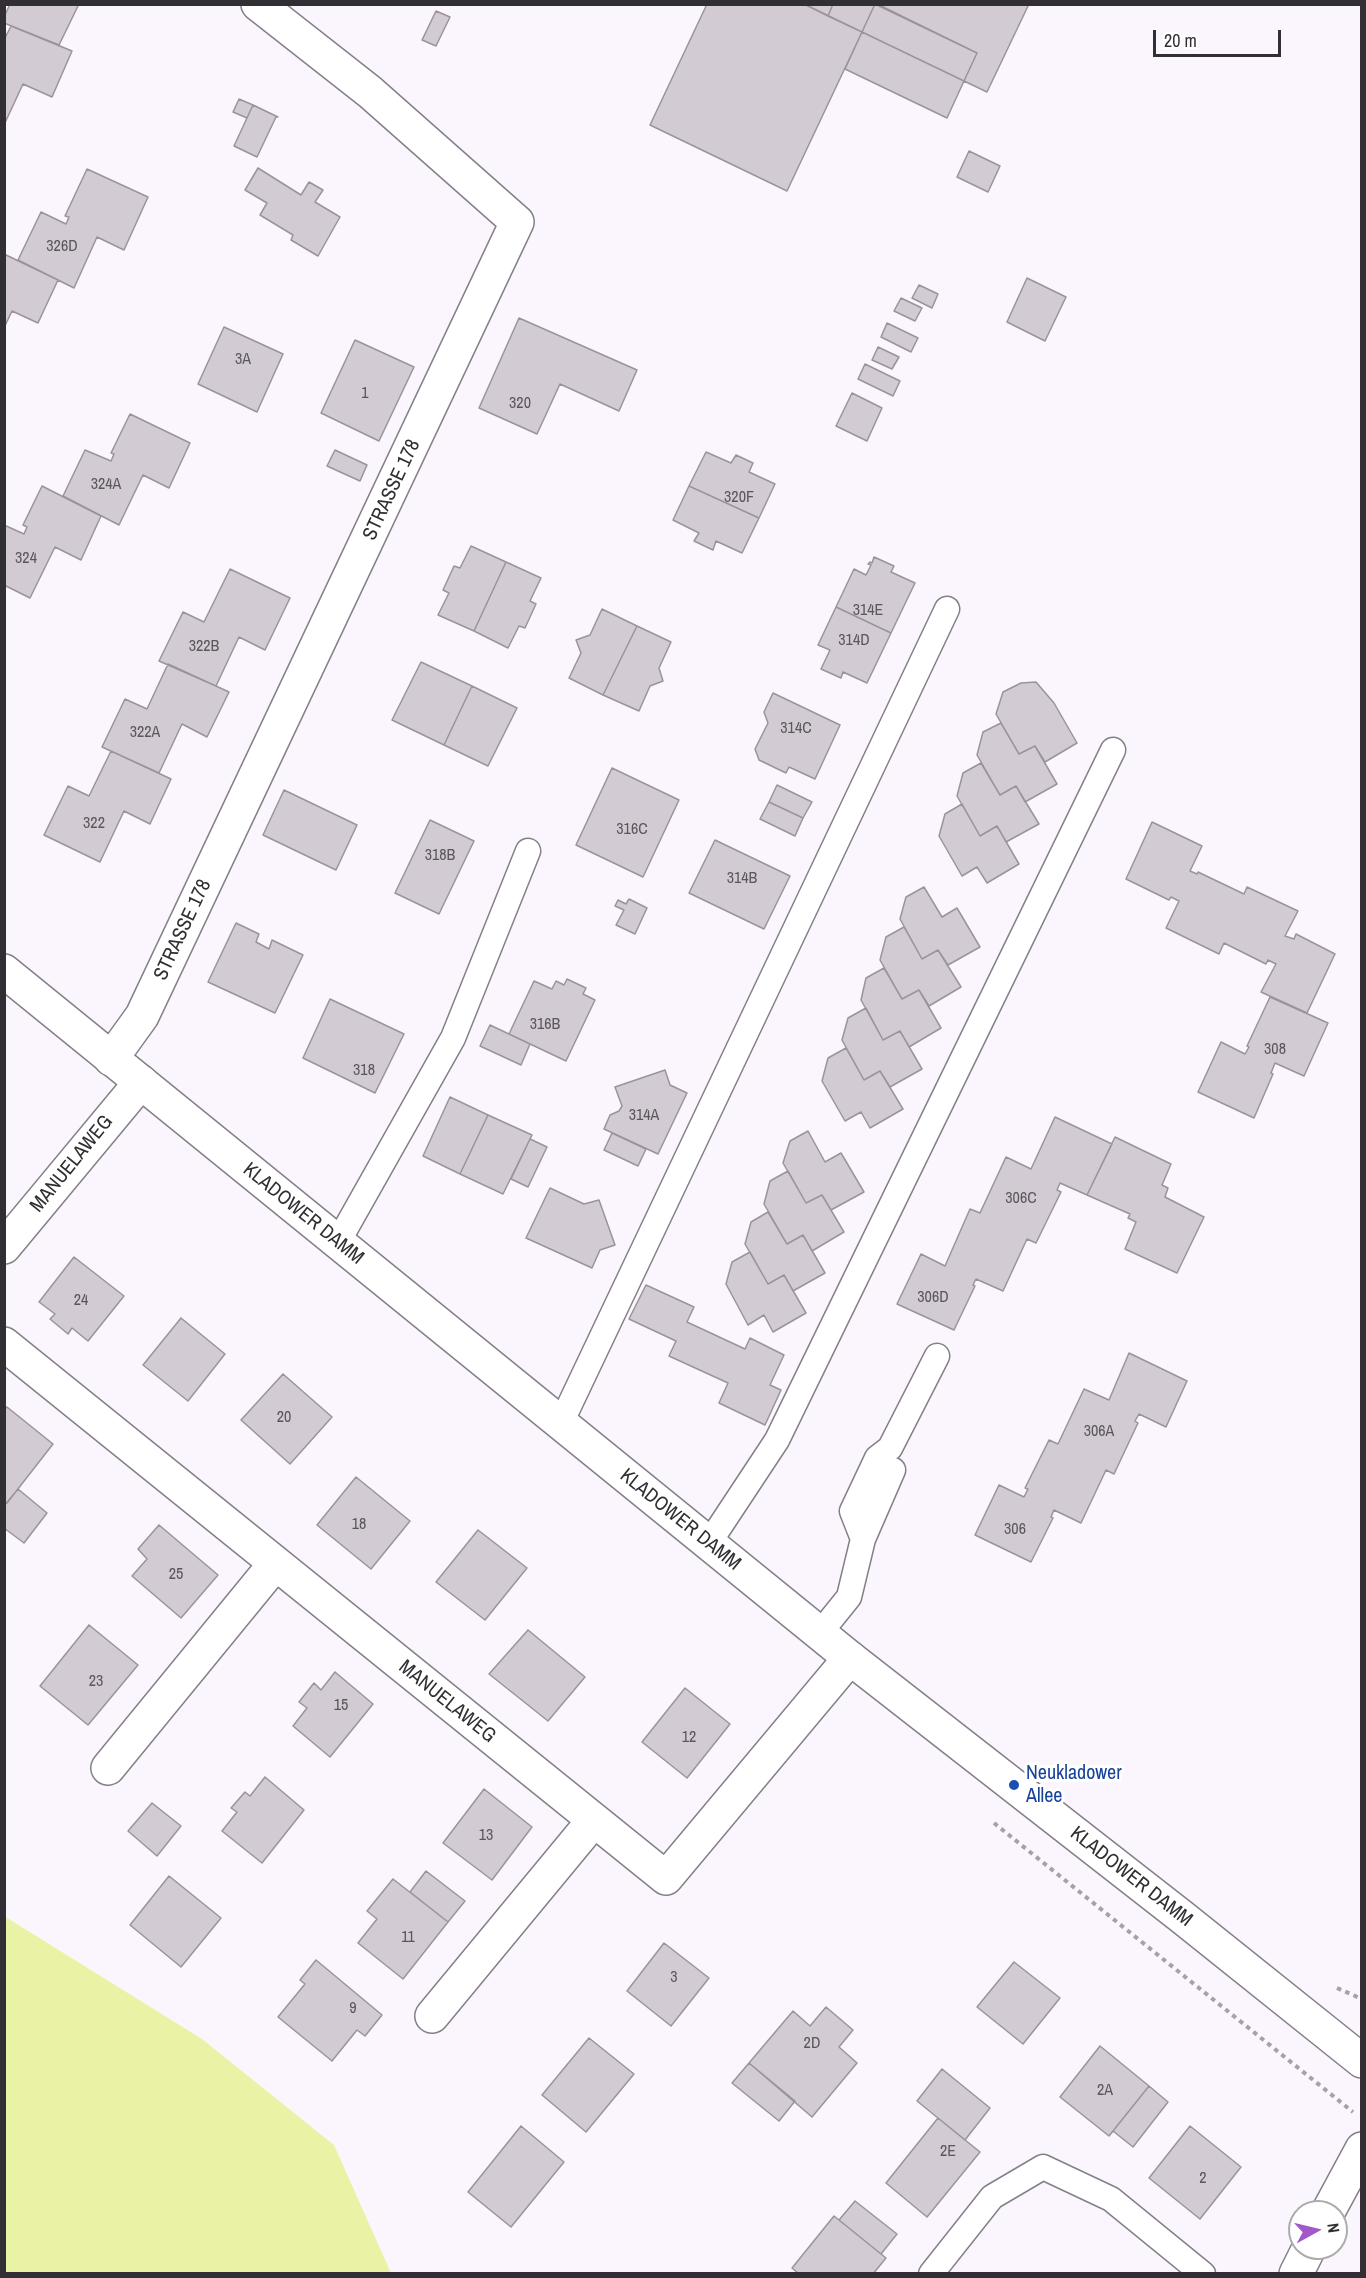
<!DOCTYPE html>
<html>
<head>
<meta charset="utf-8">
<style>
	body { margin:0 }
	#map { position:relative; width:1366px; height:2278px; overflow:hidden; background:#fbf6fe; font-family:"Archivo Narrow",sans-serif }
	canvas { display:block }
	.frame { position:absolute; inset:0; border:6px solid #312f33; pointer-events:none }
	.north { position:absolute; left:1288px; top:2200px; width:60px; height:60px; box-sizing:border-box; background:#fff; border:2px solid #adacad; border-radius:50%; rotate:82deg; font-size:16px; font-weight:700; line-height:24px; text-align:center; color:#312f33 }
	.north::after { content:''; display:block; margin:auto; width:21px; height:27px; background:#a258cb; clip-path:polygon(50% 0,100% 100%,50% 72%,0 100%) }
	.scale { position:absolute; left:1153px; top:30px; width:128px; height:27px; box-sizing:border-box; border:3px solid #312f33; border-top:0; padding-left:8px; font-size:18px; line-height:21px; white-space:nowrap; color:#312f33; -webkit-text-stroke:4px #fff; paint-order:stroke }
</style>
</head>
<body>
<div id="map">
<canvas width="1366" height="2278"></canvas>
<div class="frame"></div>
<div class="north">N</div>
<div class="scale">20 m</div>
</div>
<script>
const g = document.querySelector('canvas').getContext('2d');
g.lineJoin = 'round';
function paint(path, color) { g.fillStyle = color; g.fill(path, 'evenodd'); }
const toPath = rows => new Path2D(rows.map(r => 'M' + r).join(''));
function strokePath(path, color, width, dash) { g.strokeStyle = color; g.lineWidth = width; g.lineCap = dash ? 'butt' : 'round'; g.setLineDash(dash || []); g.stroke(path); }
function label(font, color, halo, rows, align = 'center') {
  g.font = font + ' "Archivo Narrow",sans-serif'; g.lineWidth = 6; g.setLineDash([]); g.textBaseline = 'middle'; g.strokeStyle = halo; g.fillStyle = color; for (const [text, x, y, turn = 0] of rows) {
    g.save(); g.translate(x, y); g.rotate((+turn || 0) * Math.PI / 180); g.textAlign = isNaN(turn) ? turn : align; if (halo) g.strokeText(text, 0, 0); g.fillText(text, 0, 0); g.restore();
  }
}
paint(toPath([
	[4,1916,202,2039,334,2145,391,2273,5,2273]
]), '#eaf3a5');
const building = toPath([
	[10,4,79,4,59,45,4,23,4,17,10,4],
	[707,4,804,4,862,32,787,191,650,125,707,4],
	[804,4,833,4,828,16,804,4],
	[833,4,875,4,862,32,828,16,833,4],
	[875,4,977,53,964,81,862,32,875,4],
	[877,4,1029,4,987,92,964,81,977,53,877,4],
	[436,11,450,17,436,46,422,40,436,11],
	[11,26,72,51,52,97,23,84,4,125,4,40,11,26],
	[862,32,964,81,947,118,845,69,862,32],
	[239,99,253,105,247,118,233,112,239,99],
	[253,105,278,117,276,117,257,157,234,146,253,105],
	[969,151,1000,166,988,192,957,177,969,151],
	[258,168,301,195,309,182,323,190,315,202,340,217,318,256,291,240,293,235,260,215,267,203,245,190,258,168],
	[87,169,148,197,124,250,97,237,74,288,18,260,41,212,66,224,69,217,65,216,87,169],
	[4,254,58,280,38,323,12,311,4,328,4,254],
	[1027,278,1066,297,1045,341,1007,322,1027,278],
	[919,285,938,294,932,308,912,298,919,285],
	[901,298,922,308,915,321,894,311,901,298],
	[519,318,637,370,619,411,560,384,537,434,479,408,519,318],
	[887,323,918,338,911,352,881,337,887,323],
	[224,327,283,354,257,412,198,384,224,327],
	[355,340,414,367,379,441,321,413,355,340],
	[878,347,899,357,892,369,872,360,878,347],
	[865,364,900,381,893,396,858,379,865,364],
	[852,393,882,408,867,441,836,426,852,393],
	[130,414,190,443,169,488,143,475,119,525,63,496,85,450,111,461,114,454,111,453,130,414],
	[335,450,367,465,360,481,327,466,335,450],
	[706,452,731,463,736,455,753,463,749,472,775,484,759,518,689,486,706,452],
	[42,486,101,516,81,560,55,547,30,598,4,585,4,525,24,534,27,527,23,525,42,486],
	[689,486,759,518,742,553,716,541,713,550,694,541,699,533,673,520,689,486],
	[471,546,506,562,474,631,438,615,449,593,443,590,454,566,460,568,471,546],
	[874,557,894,566,891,572,915,583,891,633,836,607,854,569,866,575,871,565,868,564,870,562,872,563,874,557],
	[506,562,541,578,530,601,536,604,525,628,519,626,508,648,474,631,506,562],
	[230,569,290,598,265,650,239,637,216,686,159,661,183,612,204,622,230,569],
	[836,607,891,633,867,683,843,672,841,678,821,669,830,650,818,645,836,607],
	[602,609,637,626,603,695,569,678,581,653,576,640,590,635,602,609],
	[637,626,671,642,659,668,663,681,650,686,639,711,603,695,637,626],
	[421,662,472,686,444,745,392,720,421,662],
	[168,664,229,692,207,737,182,724,159,773,102,747,125,699,147,709,168,664],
	[1036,682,1054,703,1077,743,1045,762,1035,746,1019,754,996,714,1003,692,1021,683,1036,682],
	[472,686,517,708,488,766,444,745,472,686],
	[773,693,840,725,815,779,789,767,786,773,759,760,755,749,768,723,764,712,773,693],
	[1001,723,1019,754,1035,746,1057,784,1025,802,1016,786,1000,795,977,755,983,732,1001,723],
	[111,751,171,779,150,824,124,811,100,862,44,835,68,786,89,796,111,751],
	[981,763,1000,795,1016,786,1039,824,1006,842,997,826,980,836,957,796,963,773,981,763],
	[612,768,679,800,643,877,576,845,612,768],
	[777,785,812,802,803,818,769,802,777,785],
	[284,790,357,825,336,870,263,835,284,790],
	[769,802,803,818,795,836,760,819,769,802],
	[962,804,980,836,997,826,1019,864,987,883,977,867,962,876,939,836,945,814,962,804],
	[430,820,474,841,439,914,395,893,430,820],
	[1152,822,1202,846,1190,871,1197,874,1198,872,1244,894,1247,887,1298,911,1285,936,1294,939,1296,934,1335,954,1307,1013,1261,992,1276,964,1268,960,1266,964,1224,943,1219,954,1166,928,1179,901,1171,897,1169,900,1126,879,1152,822],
	[715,840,790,876,764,929,689,893,715,840],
	[924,887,942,917,957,908,980,947,948,965,938,950,922,959,900,919,906,897,924,887],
	[629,899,647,908,635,934,616,925,624,910,615,906,618,900,626,904,629,899],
	[236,923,259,934,256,942,269,949,272,940,303,955,275,1013,208,982,236,923],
	[904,927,922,959,938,950,961,987,929,1006,919,990,902,999,880,960,886,937,904,927],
	[884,968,902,999,919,990,941,1028,909,1047,900,1031,883,1040,861,1000,866,978,884,968],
	[567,979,586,988,583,994,595,1000,566,1061,509,1034,534,981,552,989,556,981,564,985,567,979],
	[1270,997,1328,1023,1304,1076,1275,1063,1271,1073,1273,1074,1254,1118,1198,1092,1221,1042,1245,1054,1249,1047,1247,1046,1270,997],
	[330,999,404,1034,375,1093,303,1058,330,999],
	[866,1008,883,1040,900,1031,922,1069,890,1087,880,1071,864,1080,842,1040,848,1018,866,1008],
	[490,1025,530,1044,521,1065,480,1046,490,1025],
	[846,1048,864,1080,880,1071,903,1109,870,1128,861,1112,845,1121,822,1081,828,1058,846,1048],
	[665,1070,670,1085,687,1093,658,1154,604,1129,610,1115,619,1111,622,1106,615,1087,665,1070],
	[450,1097,488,1115,460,1174,423,1156,450,1097],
	[488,1115,532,1135,503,1194,460,1174,488,1115],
	[1055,1117,1112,1144,1087,1195,1060,1183,1057,1190,1061,1192,1036,1243,1027,1239,1003,1291,976,1279,973,1285,975,1286,954,1330,897,1304,921,1254,945,1266,970,1209,980,1213,1006,1157,1031,1169,1055,1117],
	[808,1131,825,1162,841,1153,864,1192,831,1210,822,1195,806,1203,783,1163,790,1141,808,1131],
	[612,1133,646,1149,638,1166,604,1150,612,1133],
	[1115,1137,1171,1164,1162,1185,1168,1188,1165,1197,1204,1217,1177,1273,1125,1249,1136,1222,1128,1218,1130,1214,1087,1195,1115,1137],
	[530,1139,547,1147,528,1187,511,1179,530,1139],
	[788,1171,806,1203,822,1195,844,1232,812,1251,803,1235,787,1244,764,1204,770,1181,788,1171],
	[550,1188,584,1204,599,1200,615,1245,600,1250,592,1268,526,1238,550,1188],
	[768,1212,787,1244,803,1235,825,1273,793,1291,784,1275,768,1284,745,1244,751,1222,768,1212],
	[750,1252,768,1284,784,1275,806,1313,773,1332,764,1315,748,1325,726,1284,732,1262,750,1252],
	[74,1257,124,1296,88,1341,72,1328,68,1334,50,1319,55,1314,39,1302,74,1257],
	[646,1285,694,1307,687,1322,745,1349,750,1338,784,1355,770,1385,781,1390,765,1425,719,1403,728,1383,669,1356,676,1341,629,1319,646,1285],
	[181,1318,225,1354,188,1401,143,1365,181,1318],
	[1129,1353,1187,1381,1166,1427,1139,1414,1135,1421,1138,1423,1114,1474,1106,1470,1081,1523,1054,1510,1051,1517,1053,1518,1031,1562,975,1535,999,1485,1024,1497,1028,1489,1025,1488,1049,1440,1058,1444,1084,1389,1109,1400,1129,1353],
	[283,1374,332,1417,290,1464,241,1420,283,1374],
	[7,1407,53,1444,7,1503,4,1501,4,1410,7,1407],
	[356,1477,410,1521,371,1569,317,1525,356,1477],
	[18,1489,47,1513,24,1543,4,1528,4,1506,18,1489],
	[159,1525,218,1575,181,1618,132,1576,147,1559,138,1549,159,1525],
	[478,1530,527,1568,485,1620,436,1582,478,1530],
	[89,1625,138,1665,88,1725,40,1686,89,1625],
	[528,1630,585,1677,548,1721,489,1674,528,1630],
	[335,1672,373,1704,330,1757,293,1726,307,1708,299,1702,314,1683,321,1690,335,1672],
	[685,1688,730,1724,687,1778,642,1742,685,1688],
	[265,1777,304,1810,262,1863,222,1831,237,1812,231,1808,245,1792,250,1796,265,1777],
	[484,1789,532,1827,492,1880,443,1843,484,1789],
	[152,1803,181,1826,157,1856,128,1831,152,1803],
	[426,1871,465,1901,448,1922,410,1892,426,1871],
	[169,1876,221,1918,181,1967,130,1925,169,1876],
	[393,1879,448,1922,403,1979,358,1943,377,1919,367,1911,393,1879],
	[664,1943,709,1978,671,2026,627,1991,664,1943],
	[316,1960,382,2015,365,2036,357,2030,332,2061,278,2017,305,1984,300,1980,316,1960],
	[1014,1962,1060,1998,1023,2044,977,2007,1014,1962],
	[826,2007,853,2030,839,2047,857,2063,812,2117,749,2063,793,2011,810,2026,826,2007],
	[589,2038,634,2074,586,2132,542,2095,589,2038],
	[1100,2046,1149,2086,1109,2136,1060,2097,1100,2046],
	[749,2063,795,2101,779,2121,732,2083,749,2063],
	[942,2069,990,2108,965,2140,917,2101,942,2069],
	[1149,2086,1168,2102,1133,2147,1113,2131,1149,2086],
	[938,2118,980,2152,927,2217,886,2183,938,2118],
	[521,2126,564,2162,511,2227,468,2192,521,2126],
	[1190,2126,1241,2167,1200,2219,1149,2178,1190,2126],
	[855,2201,897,2234,881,2254,839,2220,855,2201],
	[834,2216,886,2258,873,2274,799,2274,792,2268,834,2216]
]);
paint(building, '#d3cbd4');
strokePath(building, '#9a939b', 1.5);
const service = toPath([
	[338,1242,453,1038,528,851],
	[561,1423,947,609],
	[863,1539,893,1470],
	[709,1543,777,1440,1113,750],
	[820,1633,849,1597,863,1539,852,1511,877,1458,890,1448,937,1356],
	[931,2274,992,2197,1043,2167,1111,2199,1203,2274]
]);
const minor = toPath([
	[111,1059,142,1016,517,222,370,92,258,4],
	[4,1247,141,1082],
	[4,1344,666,1878,850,1658],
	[108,1768,275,1564],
	[432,2016,594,1820],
	[1328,2212,1362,2149],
	[1296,2274,1309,2248]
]);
const secondary = toPath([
	[4,971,850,1658,1182,1917,1362,2061]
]);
strokePath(service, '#847f88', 27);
strokePath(minor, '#847f88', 36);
strokePath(secondary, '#847f88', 36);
strokePath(toPath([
	[994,1823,1353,2112],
	[1337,1988,1362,1999]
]), '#a5a1a7', 4, [4.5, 4.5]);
strokePath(service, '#fff', 24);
strokePath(minor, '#fff', 33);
strokePath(secondary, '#fff', 33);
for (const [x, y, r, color] of [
	[1014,1785,6,"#1a4fb4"]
]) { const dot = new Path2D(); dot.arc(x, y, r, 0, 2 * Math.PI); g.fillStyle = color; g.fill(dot); strokePath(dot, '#fff', 2); }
label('16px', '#5a565b', null, [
	["326D",62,247],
	["3A",243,360],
	["1",365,394],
	["320",520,404],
	["324A",106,485],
	["320F",739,498],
	["324",26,559],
	["314E",868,611],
	["314D",854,641],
	["322B",204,647],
	["314C",796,729],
	["322A",145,733],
	["322",94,824],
	["316C",632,830],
	["318B",440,856],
	["314B",742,879],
	["316B",545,1025],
	["308",1275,1050],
	["318",364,1071],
	["314A",644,1116],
	["306C",1021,1199],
	["306D",933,1298],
	["24",81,1301],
	["20",284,1418],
	["306A",1099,1432],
	["18",359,1525],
	["306",1015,1530],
	["25",176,1575],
	["23",96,1682],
	["15",341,1706],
	["12",689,1738],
	["13",486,1836],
	["11",408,1938],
	["3",674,1978],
	["9",353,2009],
	["2D",812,2044],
	["2A",1105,2091],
	["2E",948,2152],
	["2",1203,2179]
]);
label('20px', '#312f33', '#fff', [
	["STRASSE 178",392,490,-65],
	["STRASSE 178",183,930,-65],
	["MANUELAWEG",72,1164,-51],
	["KLADOWER DAMM",303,1214,39],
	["KLADOWER DAMM",680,1520,39],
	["MANUELAWEG",447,1702,39],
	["KLADOWER DAMM",1131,1877,38]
]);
label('20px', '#164399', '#fff', [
	["Neukladower",1026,1774],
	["Allee",1026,1797]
], 'left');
</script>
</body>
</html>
